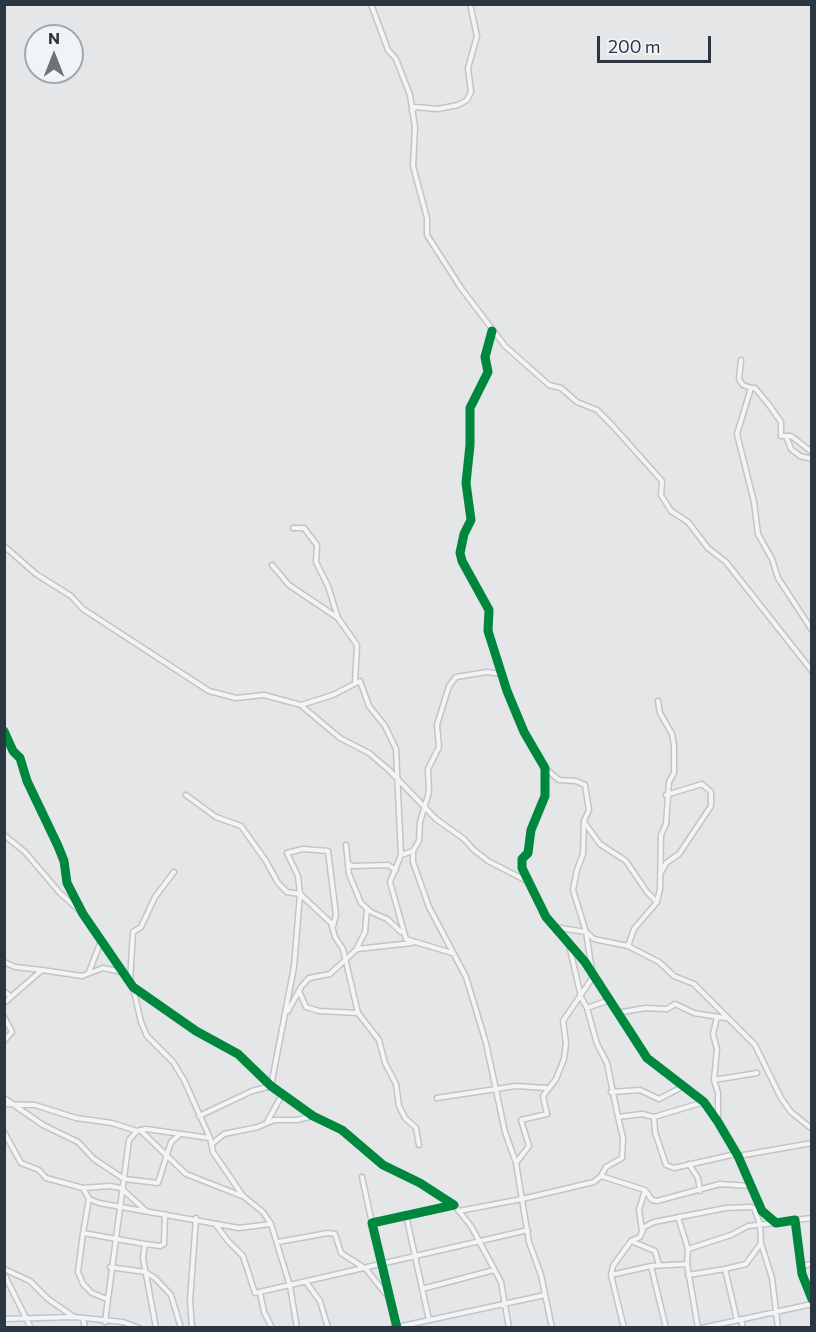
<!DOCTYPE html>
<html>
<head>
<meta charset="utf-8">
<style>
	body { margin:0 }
	#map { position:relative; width:816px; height:1332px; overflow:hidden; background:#e4e6e8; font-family:Commissioner,sans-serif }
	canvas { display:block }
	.frame { position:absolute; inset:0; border:6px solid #2a3641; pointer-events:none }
	.north { position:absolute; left:24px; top:24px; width:60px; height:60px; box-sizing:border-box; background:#f1f4f7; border:2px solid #a1a8ae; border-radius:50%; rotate:0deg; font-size:16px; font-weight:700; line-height:24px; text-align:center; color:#2a3641 }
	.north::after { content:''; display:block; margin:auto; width:21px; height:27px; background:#6b747b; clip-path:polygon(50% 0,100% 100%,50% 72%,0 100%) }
	.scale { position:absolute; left:597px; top:36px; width:114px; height:27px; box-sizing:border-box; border:3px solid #2a3641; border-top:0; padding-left:8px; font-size:18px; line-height:21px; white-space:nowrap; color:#2a3641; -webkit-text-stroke:4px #f1f4f7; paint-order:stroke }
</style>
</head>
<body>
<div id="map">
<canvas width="816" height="1332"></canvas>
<div class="frame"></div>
<div class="north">N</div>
<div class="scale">200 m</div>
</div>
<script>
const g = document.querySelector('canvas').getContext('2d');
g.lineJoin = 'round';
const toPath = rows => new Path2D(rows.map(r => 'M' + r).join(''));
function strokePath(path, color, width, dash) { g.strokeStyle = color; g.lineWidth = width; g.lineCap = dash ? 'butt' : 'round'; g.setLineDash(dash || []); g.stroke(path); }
const minor = toPath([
	[371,4,388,50,396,59,410,95,415,127,413,166,427,218,427,235,461,288,505,346,549,385,561,388,577,402,597,410,612,425,662,481,661,495,671,511,688,522,708,548,726,562,812,671],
	[412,111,415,107,438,109,458,105,467,100,471,92,468,68,477,36,470,4],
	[492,331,485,357,488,372,470,408,470,445,466,483,471,520,464,534,460,553,462,561,489,610,488,631,507,691,524,732,545,768,545,796,531,830,528,853,522,859,522,868,546,917,585,962,647,1058,704,1102,718,1122,738,1156,762,1211,776,1223,795,1220,802,1274,812,1299],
	[741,360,739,379,743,385,751,388],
	[786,436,791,449,800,456,812,459],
	[812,452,791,436,781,436,781,422,769,405,755,388,751,388,737,434,754,502,758,534,772,559,778,578,812,630],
	[293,528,304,528,317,545,316,562,328,586,338,618,357,645,355,682],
	[4,546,36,574,71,596,83,609,209,691,236,698,264,695,301,705,333,695,360,681,369,706,385,726,396,749,401,855],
	[272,565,289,585,338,618],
	[303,707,340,738,369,753,389,770,436,819,464,839,474,850,488,861,529,882],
	[4,731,13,751,20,758,27,781,58,846,64,861,67,883,83,914,133,987,196,1031,238,1054,271,1086,313,1116,342,1130,383,1165,420,1183,454,1205,372,1223,397,1328],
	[546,769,559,780,576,781,585,785,589,810,584,821,583,854,577,870,573,890,586,932,594,939,628,946,659,962,674,976,694,984,755,1045,781,1098,791,1112,812,1129],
	[186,795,216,817,241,826,266,861,278,883,287,892,300,894,331,923,335,937,343,949,358,1013,379,1040,385,1063,396,1084,399,1106,405,1118,416,1128,419,1145],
	[584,822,600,844,626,861,647,892,657,902],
	[4,835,25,852,60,893,82,913],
	[346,845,349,874,361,903,371,912,387,919,401,932],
	[413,851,413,862,429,907,466,977,486,1043,505,1132,516,1163],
	[348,863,352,866,388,865,396,870],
	[662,871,666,863,679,854,711,806,711,792,702,784,666,795],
	[628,946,634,929,657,902,660,889,661,835,666,824,669,782,674,773,674,745,672,734,660,713,658,701],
	[357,948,365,932,367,909],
	[570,949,581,997,587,1008],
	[452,953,406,939,390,882,401,855,413,851,419,841,420,822,429,792,428,769,439,747,437,725,449,686,456,677,487,672,501,674],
	[4,962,15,967,42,970],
	[89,972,101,941],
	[130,982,133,932,141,927,155,897,174,872],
	[133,987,141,1022,147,1036,173,1062,184,1080,210,1138,213,1152,243,1196,263,1212,271,1224,290,1286,297,1328],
	[4,991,11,997],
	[299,991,306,1007,319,1011,358,1013],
	[610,1000,587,1008,597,1044,607,1063,618,1117],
	[4,1003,42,970,82,976,103,968,122,972],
	[288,1011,301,987,309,978,330,974,357,949,412,943],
	[617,1013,645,1008,667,1009,675,1004,694,1013,725,1018],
	[4,1017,12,1032,4,1041],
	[717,1017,713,1034,717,1049,714,1080,718,1093,718,1122],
	[714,1080,757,1073],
	[611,1092,640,1090,659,1099,682,1087],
	[4,1098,43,1125,78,1142,94,1159,124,1179,158,1183,171,1142,179,1135],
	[437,1098,516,1086,546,1088],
	[4,1104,35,1105,76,1118,112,1123,137,1131],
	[199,1116,252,1091,271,1086,294,967,300,894,298,876,287,853,303,849,328,851,336,915,333,926],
	[654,1117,655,1132,666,1165,674,1168,736,1154],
	[267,1122,283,1093],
	[140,1130,186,1174,242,1196],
	[4,1132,21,1163,39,1170,46,1178,83,1188,89,1199,99,1203,239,1228,271,1224],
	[212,1144,224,1134,258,1127,274,1120,297,1120,313,1116],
	[738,1156,812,1143],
	[689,1164,698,1178,700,1191],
	[601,1176,606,1167,622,1158,623,1138,618,1117,642,1114,654,1117,704,1102],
	[362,1177,372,1223],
	[83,1188,110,1186,121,1188,145,1210],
	[89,1199,83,1233,145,1244,143,1258,156,1328],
	[454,1205,471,1226,501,1282,509,1328],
	[459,1211,522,1199,594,1182,601,1176,645,1190,652,1200,657,1201,720,1184,750,1186],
	[406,1215,429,1320],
	[678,1217,688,1249],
	[795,1220,812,1218],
	[216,1225,228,1241,243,1256,255,1293,528,1230],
	[642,1231,639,1210,645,1190],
	[83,1233,78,1272,83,1284,92,1293,107,1299],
	[631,1241,655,1251,659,1265],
	[278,1242,328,1233,335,1234,341,1253,366,1269,390,1299],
	[761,1243,772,1278,778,1328],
	[145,1244,160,1246,164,1244,165,1214],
	[651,1266,666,1328],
	[801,1266,812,1264],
	[110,1267,145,1272,155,1278,171,1295,181,1328],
	[4,1269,30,1281,48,1299,74,1317],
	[725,1269,746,1264,761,1243,760,1224,754,1208],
	[4,1274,31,1328],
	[611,1275,651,1266,687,1264],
	[688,1275,725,1269,737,1320],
	[306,1282,320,1301,328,1328],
	[422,1289,494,1270],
	[260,1293,264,1312,272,1328],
	[4,1319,74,1317,123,1322,139,1328],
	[83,1319,85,1328],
	[741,1319,743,1328],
	[105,1322,129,1140,137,1131,146,1129,210,1138],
	[192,1328,190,1301,196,1218],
	[393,1328,545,1295],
	[552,1328,541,1275,529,1242,516,1163,529,1146,521,1120,547,1114,543,1096,556,1079,564,1059,566,1043,563,1021,593,977,586,932,554,927],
	[624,1328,611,1275,613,1266,631,1241,640,1237,644,1227,654,1222,726,1208,751,1207,761,1211],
	[698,1328,687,1264,688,1249,731,1235,748,1226,776,1223],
	[702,1328,812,1304]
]);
strokePath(minor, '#c2c4c6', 7);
strokePath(minor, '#f2f4f5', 4);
strokePath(toPath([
	[492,331,485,357,488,372,470,408,470,445,466,483,471,520,464,534,460,553,462,561,489,610,488,631,507,691,524,732,545,768,545,796,531,830,528,853,522,859,522,868,546,917,585,962,647,1058,704,1102,718,1122,738,1156,762,1211,776,1223,795,1220,802,1274,812,1299],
	[4,731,13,751,20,758,27,781,58,846,64,861,67,883,83,914,133,987,196,1031,238,1054,271,1086,313,1116,342,1130,383,1165,420,1183,454,1205,372,1223,397,1328]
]), '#00873e', 9);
</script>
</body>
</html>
